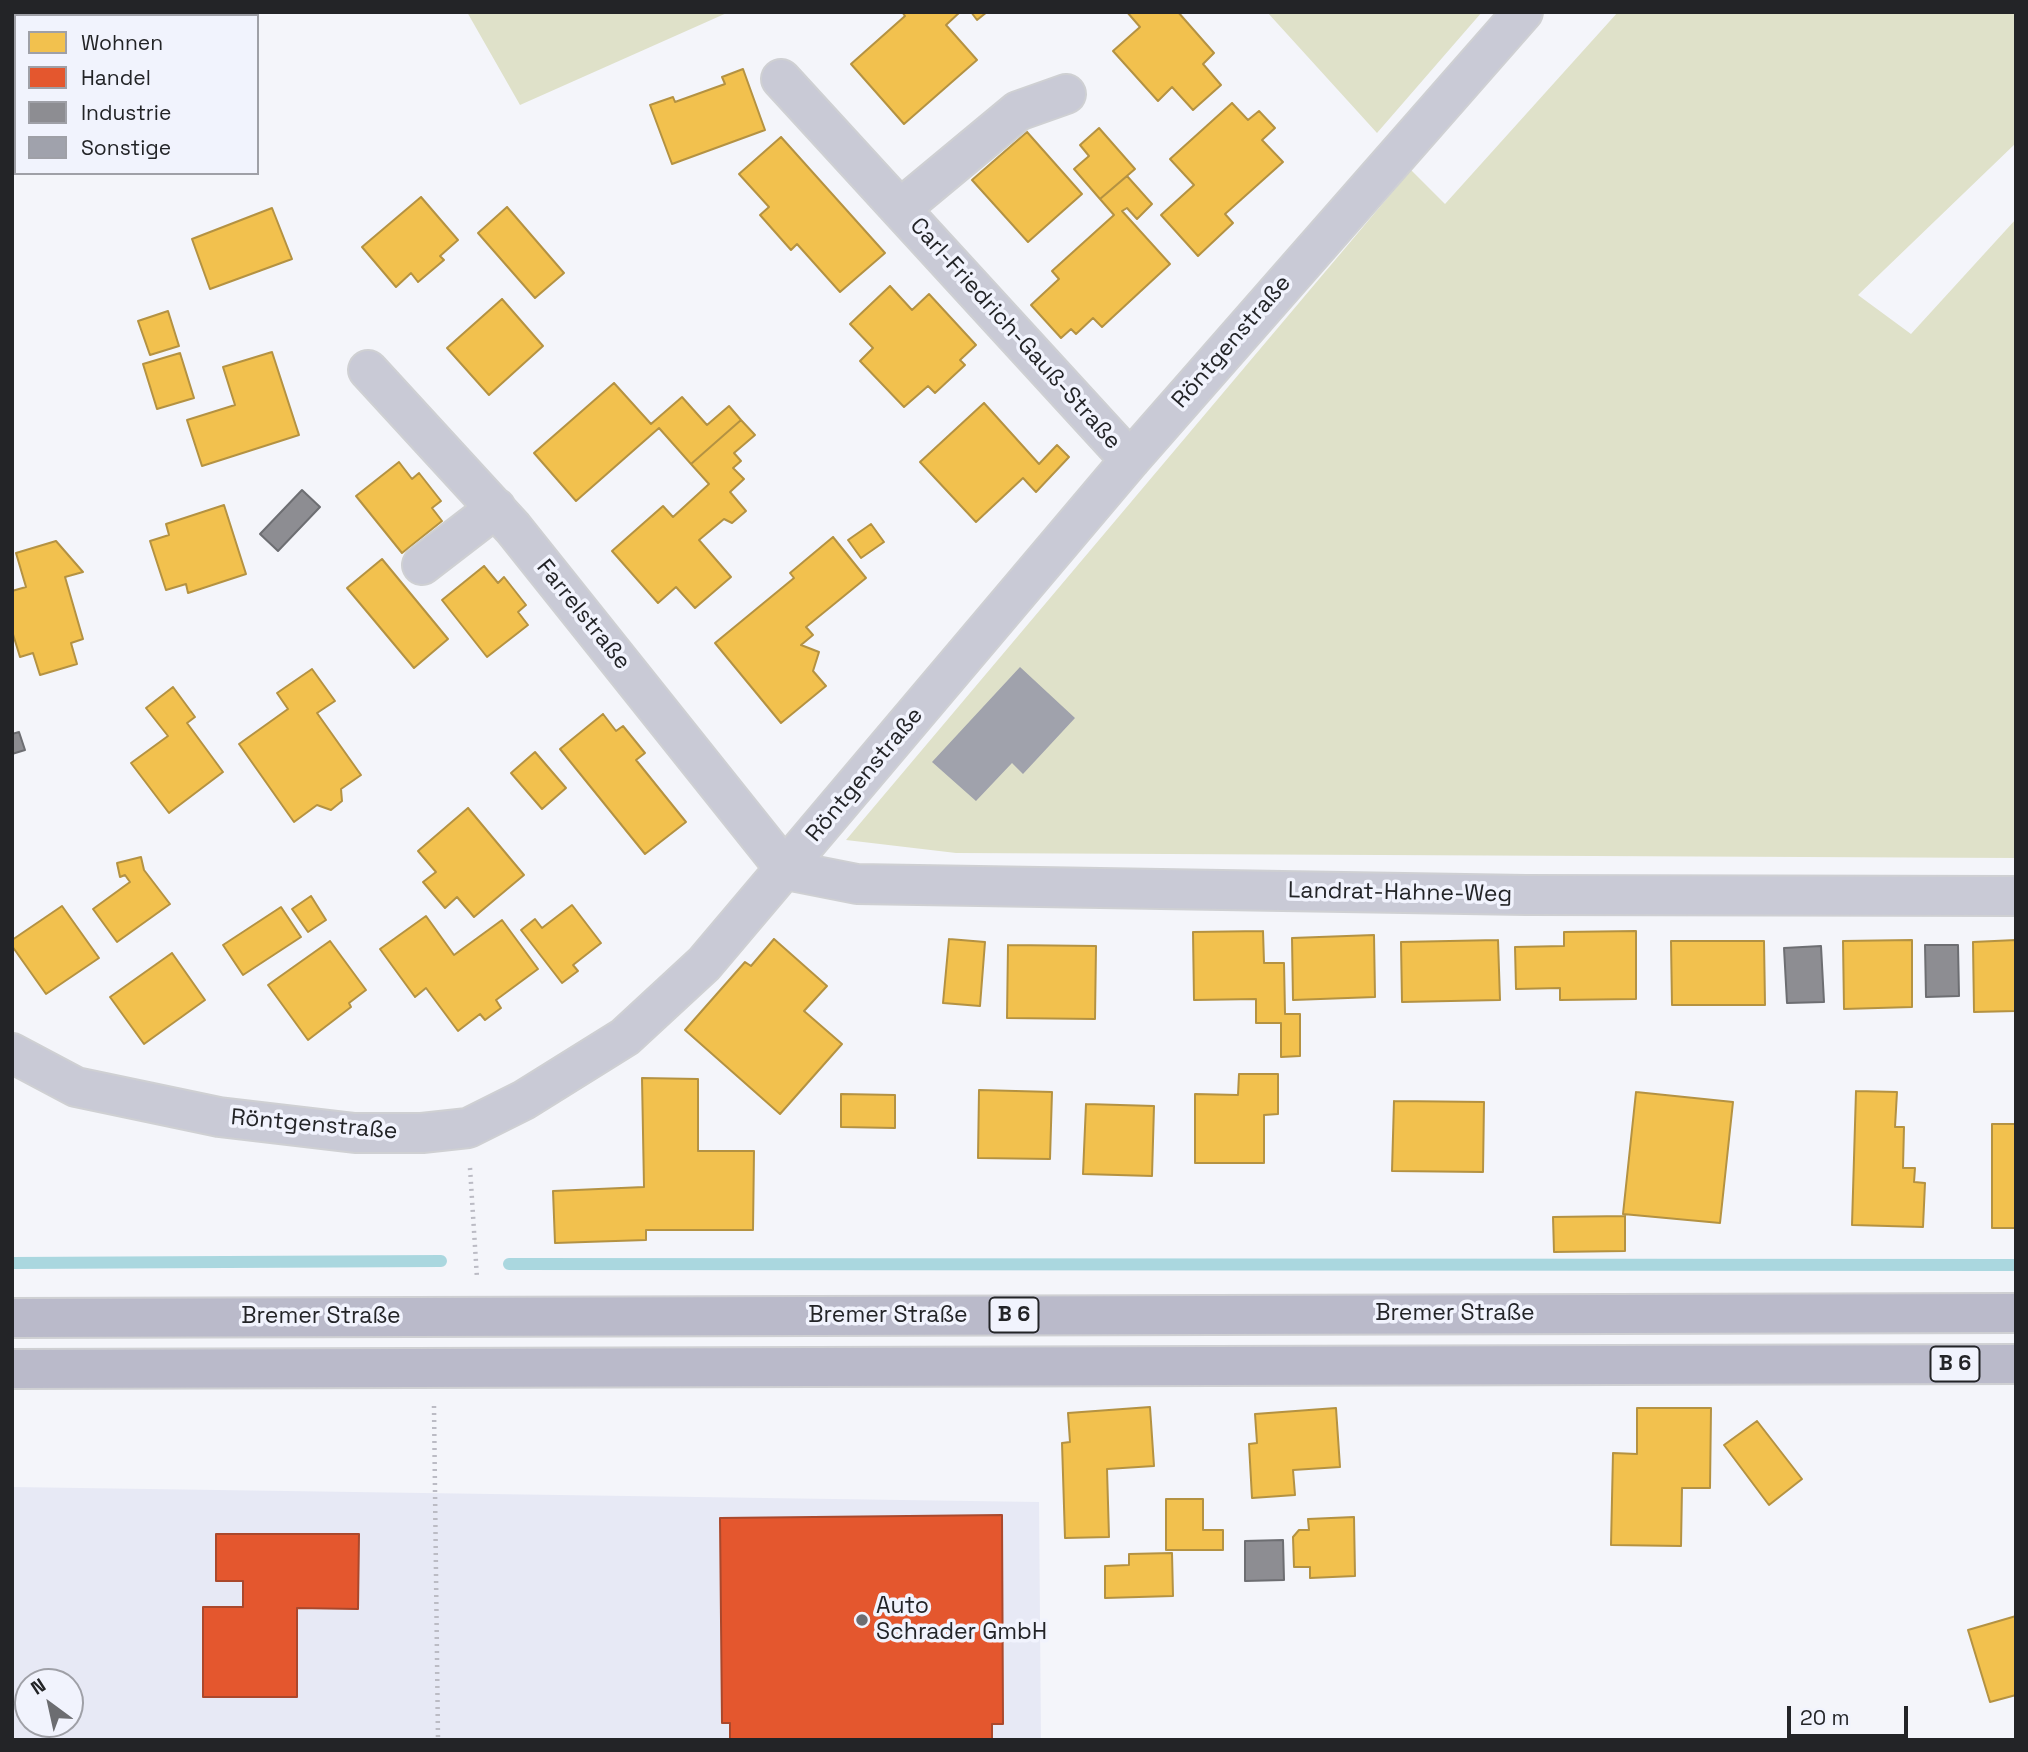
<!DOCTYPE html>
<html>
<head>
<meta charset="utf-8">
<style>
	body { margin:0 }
	#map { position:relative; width:2028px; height:1752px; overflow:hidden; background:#f4f5fa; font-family:"Space Grotesk",sans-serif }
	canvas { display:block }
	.frame { position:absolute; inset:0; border:14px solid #232427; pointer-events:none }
	.legend { position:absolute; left:14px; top:14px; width:245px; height:161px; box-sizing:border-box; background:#f1f3fd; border:2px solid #9fa0a7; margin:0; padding:9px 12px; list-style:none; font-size:21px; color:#232427 }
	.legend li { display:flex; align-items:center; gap:14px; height:35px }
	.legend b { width:35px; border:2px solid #9fa0a7 }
	.north { position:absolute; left:14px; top:1668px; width:70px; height:70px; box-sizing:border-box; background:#f1f3fd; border:2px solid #9fa0a7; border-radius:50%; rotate:327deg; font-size:19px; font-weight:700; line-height:28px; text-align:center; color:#232427 }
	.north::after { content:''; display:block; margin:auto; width:24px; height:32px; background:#6c6d71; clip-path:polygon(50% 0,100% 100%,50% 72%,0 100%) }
	.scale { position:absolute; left:1787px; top:1706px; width:121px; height:32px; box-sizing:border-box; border:4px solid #232427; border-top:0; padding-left:9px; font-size:21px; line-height:24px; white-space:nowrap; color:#232427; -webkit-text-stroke:5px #f1f3fd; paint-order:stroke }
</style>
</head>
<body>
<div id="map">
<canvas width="2028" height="1752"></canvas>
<div class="frame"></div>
<ul class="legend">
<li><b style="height:19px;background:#f2c14e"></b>Wohnen</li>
<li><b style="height:19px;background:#e4572e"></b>Handel</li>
<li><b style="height:19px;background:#8d8d92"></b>Industrie</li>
<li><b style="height:19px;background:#a0a2ac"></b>Sonstige</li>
</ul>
<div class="north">N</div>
<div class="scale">20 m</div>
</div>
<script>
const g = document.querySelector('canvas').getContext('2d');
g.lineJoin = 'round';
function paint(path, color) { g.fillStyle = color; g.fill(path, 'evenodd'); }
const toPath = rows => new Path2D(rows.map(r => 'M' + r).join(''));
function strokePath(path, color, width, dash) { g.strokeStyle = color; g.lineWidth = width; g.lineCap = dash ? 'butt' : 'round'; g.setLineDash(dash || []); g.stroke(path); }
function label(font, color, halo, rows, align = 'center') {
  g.font = font + ' "Space Grotesk",sans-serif'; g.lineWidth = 7; g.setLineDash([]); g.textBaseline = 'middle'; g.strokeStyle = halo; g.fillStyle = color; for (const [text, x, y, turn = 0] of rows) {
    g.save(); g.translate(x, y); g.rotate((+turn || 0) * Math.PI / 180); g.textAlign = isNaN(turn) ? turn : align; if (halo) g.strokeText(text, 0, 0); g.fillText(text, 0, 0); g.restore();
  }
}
paint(toPath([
	[12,1487,1039,1502,1041,1740,12,1740],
	[28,1682,70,1682,70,1724,28,1724]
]), '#e7e9f5');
paint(toPath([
	[467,12,729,12,520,105],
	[1267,12,1482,12,1377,133],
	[1618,12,2016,12,2016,143,1858,295,1911,334,2016,219,2016,858,956,853,846,840,1411,170,1445,204]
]), '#dfe1c9');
const homes = toPath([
	[902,12,960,12,946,25,977,60,904,124,851,64,905,16,902,12],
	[971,12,987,12,977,20,971,12],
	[1127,12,1178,12,1214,53,1203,64,1221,85,1193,110,1172,87,1158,101,1113,51,1140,27,1127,12],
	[743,69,765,130,672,164,650,105,673,97,675,102,725,84,722,77,743,69],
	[1232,103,1248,120,1259,111,1275,128,1262,140,1283,162,1225,214,1233,223,1198,256,1161,215,1194,185,1170,159,1232,103],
	[1099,128,1135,169,1100,199,1074,169,1089,156,1080,145,1099,128],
	[1027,132,1082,194,1028,242,972,180,1027,132],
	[781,137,885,253,840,292,797,244,791,250,760,215,769,207,739,174,781,137],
	[1127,176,1152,204,1137,219,1127,208,1122,211,1170,264,1102,327,1093,318,1076,334,1071,329,1061,338,1031,305,1059,279,1052,271,1114,215,1100,199,1127,176],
	[421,197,458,240,440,256,444,260,418,282,411,273,396,287,362,247,421,197],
	[507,207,564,273,535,298,478,233,507,207],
	[272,208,292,259,210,289,192,239,272,208],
	[890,286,912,310,929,294,976,345,960,360,965,365,935,393,928,386,904,407,860,361,873,348,850,324,890,286],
	[502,299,543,346,489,395,447,348,502,299],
	[168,311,179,346,150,355,138,321,168,311],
	[272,352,299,435,202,466,187,420,235,405,223,367,272,352],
	[180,353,194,398,157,409,143,364,180,353],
	[614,383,651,424,682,397,707,425,729,406,741,420,691,464,659,428,576,501,534,453,614,383],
	[984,403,1039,464,1057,445,1069,457,1036,492,1023,478,976,522,920,462,984,403],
	[741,420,755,435,734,453,741,461,733,468,744,479,730,492,746,511,732,523,724,519,699,540,731,577,695,608,676,587,658,603,612,551,663,506,673,517,709,484,691,464,741,420],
	[399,462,412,479,419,473,441,501,432,508,442,521,402,553,356,496,399,462],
	[224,505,246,574,188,593,186,584,166,590,150,541,169,535,166,524,224,505],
	[871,524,884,542,861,558,848,540,871,524],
	[833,537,866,578,806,627,813,635,801,645,819,652,813,671,826,686,781,723,715,643,794,578,790,573,833,537],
	[56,541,83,572,65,577,83,639,71,643,77,664,40,675,33,653,20,657,12,631,12,591,26,587,16,553,56,541],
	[382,559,448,639,414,668,347,588,382,559],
	[484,566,498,583,504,577,526,605,518,612,528,625,487,657,442,600,484,566],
	[312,669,335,701,317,713,361,775,341,789,342,801,331,810,317,805,294,822,239,744,288,709,277,693,312,669],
	[173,687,195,717,187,723,223,772,169,813,131,763,168,736,146,708,173,687],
	[603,714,616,731,623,726,645,753,636,760,686,822,645,854,560,749,603,714],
	[535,752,566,788,542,809,511,773,535,752],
	[468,808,524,875,474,917,457,897,445,908,423,882,436,872,418,851,468,808],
	[141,857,144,870,170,904,117,942,93,909,130,882,125,875,120,877,117,863,141,857],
	[311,896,326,920,308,932,292,909,311,896],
	[572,905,601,943,573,965,578,971,562,983,521,930,535,919,542,928,572,905],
	[62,906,99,958,46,994,12,946,12,940,62,906],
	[281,907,301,937,243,975,223,945,281,907],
	[426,916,454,955,502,920,538,969,496,1000,501,1008,485,1020,480,1014,458,1031,426,988,415,997,380,949,426,916],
	[1263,931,1264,963,1284,963,1285,1014,1300,1014,1300,1056,1281,1057,1281,1023,1256,1023,1256,999,1194,1000,1193,932,1263,931],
	[1636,931,1636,999,1560,1000,1560,988,1516,989,1515,947,1564,946,1564,932,1636,931],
	[1374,935,1375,997,1293,1000,1292,938,1374,935],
	[774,939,827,986,804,1011,842,1044,780,1114,685,1030,745,962,751,966,774,939],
	[949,939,985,942,980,1006,943,1003,949,939],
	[1498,940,1500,1000,1402,1002,1401,942,1498,940],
	[1912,940,1912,1007,1844,1009,1843,941,1912,940],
	[2016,940,2016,1011,1974,1012,1973,942,2016,940],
	[330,941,366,990,349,1003,351,1007,308,1040,268,985,330,941],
	[1671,941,1764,941,1765,1005,1672,1005,1671,941],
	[1008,945,1096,946,1095,1019,1007,1018,1008,945],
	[172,953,205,1000,144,1044,110,997,172,953],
	[1239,1074,1278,1074,1278,1114,1264,1115,1264,1163,1195,1163,1195,1094,1238,1095,1239,1074],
	[642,1078,698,1079,698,1151,754,1151,753,1230,646,1230,646,1240,555,1243,553,1191,644,1187,642,1078],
	[979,1090,1052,1092,1050,1159,978,1158,979,1090],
	[1856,1091,1897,1092,1895,1127,1904,1127,1903,1168,1915,1168,1914,1182,1925,1183,1923,1227,1852,1225,1856,1091],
	[1636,1092,1733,1102,1720,1223,1623,1214,1636,1092],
	[841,1094,895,1095,895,1128,841,1127,841,1094],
	[1394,1101,1484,1102,1483,1172,1392,1171,1394,1101],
	[1086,1104,1154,1106,1152,1176,1083,1174,1086,1104],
	[1992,1124,2016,1124,2016,1228,1992,1228,1992,1124],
	[1625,1216,1625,1251,1554,1252,1553,1217,1625,1216],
	[1150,1407,1154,1466,1107,1469,1109,1537,1065,1538,1062,1443,1070,1442,1068,1413,1150,1407],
	[1336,1408,1340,1467,1293,1470,1295,1495,1252,1498,1249,1444,1257,1443,1255,1414,1336,1408],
	[1637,1408,1711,1408,1710,1488,1682,1488,1681,1546,1611,1545,1613,1453,1637,1454,1637,1408],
	[1757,1421,1802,1479,1769,1505,1724,1445,1757,1421],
	[1166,1499,1203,1499,1203,1530,1223,1530,1223,1550,1166,1550,1166,1499],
	[1354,1517,1355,1576,1310,1578,1310,1567,1294,1567,1293,1537,1299,1530,1309,1530,1308,1519,1354,1517],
	[1172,1553,1173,1596,1105,1598,1105,1566,1129,1565,1129,1554,1172,1553],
	[2016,1616,2016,1695,1990,1702,1968,1630,2016,1616]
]);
paint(homes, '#f2c14e');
strokePath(homes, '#b49242', 2);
const shops = toPath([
	[1002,1515,1003,1724,992,1724,992,1740,730,1740,730,1723,722,1723,720,1518,1002,1515],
	[216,1534,359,1534,358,1609,297,1608,297,1697,203,1697,203,1607,243,1607,243,1581,216,1581,216,1534]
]);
paint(shops, '#e4572e');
strokePath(shops, '#aa482c', 2);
const industry = toPath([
	[302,490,320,507,278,551,260,534,302,490],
	[19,732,25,750,12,754,12,734,19,732],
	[1925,945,1958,945,1959,996,1926,997,1925,945],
	[1821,946,1824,1002,1787,1003,1784,948,1821,946],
	[1283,1540,1284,1580,1245,1581,1245,1541,1283,1540]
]);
paint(industry, '#8d8d92');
strokePath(industry, '#6d6e72', 2);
strokePath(toPath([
	[12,1263,441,1261],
	[509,1264,2016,1265]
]), '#aad7df', 12);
paint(toPath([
	[1020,667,1075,718,1023,774,1012,763,976,801,932,762]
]), '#a0a2ac');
const minor = toPath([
	[781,79,1130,460],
	[900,209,1018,111,1066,94],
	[368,370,513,528,786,870,857,884,1526,895,2016,896],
	[422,565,496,508],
	[12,1053,76,1087,219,1117,355,1133,422,1133,468,1128,524,1100,625,1037,704,964,1130,460,1523,12]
]);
const major = toPath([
	[12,1318,2016,1313],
	[12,1369,2016,1364]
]);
strokePath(minor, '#cfd0d3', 42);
strokePath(major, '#cfd0d3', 42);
strokePath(toPath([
	[470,1168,477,1278],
	[434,1406,438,1740]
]), '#bbbbc4', 4.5, [2, 5]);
strokePath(minor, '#c9cad6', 38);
strokePath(major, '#babaca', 38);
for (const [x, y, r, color] of [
	[862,1620,7,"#6c6d71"]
]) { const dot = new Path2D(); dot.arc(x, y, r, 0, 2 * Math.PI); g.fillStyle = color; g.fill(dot); strokePath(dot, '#f1f3fd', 2.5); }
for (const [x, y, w] of [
	[1014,1315,49],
	[1955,1364,49]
]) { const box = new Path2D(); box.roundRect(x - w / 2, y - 17.5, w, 35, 5); g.fillStyle = '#f1f3fd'; g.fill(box); strokePath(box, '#232427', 2); }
label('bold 21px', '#232427', null, [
	["B 6",1014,1315],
	["B 6",1955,1364]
]);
label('23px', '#232427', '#f1f3fd', [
	["Carl-Friedrich-Gauß-Straße",1015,334,48],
	["Röntgenstraße",1232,342,-49],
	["Farrelstraße",583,615,51],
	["Röntgenstraße",865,775,-50],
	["Landrat-Hahne-Weg",1400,893,1],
	["Röntgenstraße",314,1125,5],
	["Bremer Straße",1455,1314],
	["Bremer Straße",888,1316],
	["Bremer Straße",321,1317]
]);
label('23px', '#232427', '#f1f3fd', [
	["Auto",876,1607],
	["Schrader GmbH",876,1633]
], 'left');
</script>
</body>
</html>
